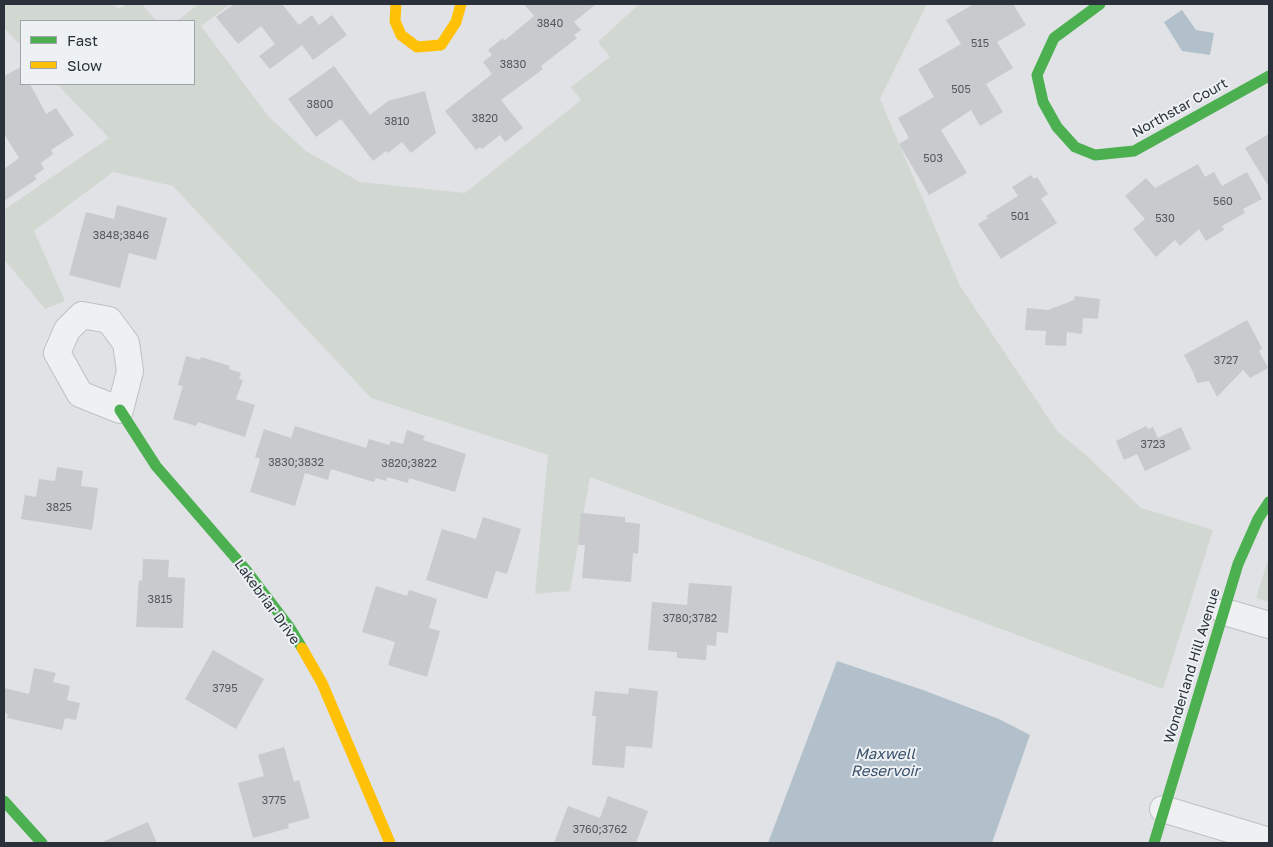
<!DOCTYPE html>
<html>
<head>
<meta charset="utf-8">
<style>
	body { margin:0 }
	#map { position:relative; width:1273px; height:847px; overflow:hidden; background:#e0e2e5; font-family:"Golos Text",sans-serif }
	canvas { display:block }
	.frame { position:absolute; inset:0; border:5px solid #2a313b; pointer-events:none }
	.legend { position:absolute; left:20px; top:20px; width:175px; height:65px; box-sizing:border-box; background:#eef1f4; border:1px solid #a0a4aa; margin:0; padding:6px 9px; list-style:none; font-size:15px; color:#2a313b }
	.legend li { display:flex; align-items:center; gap:10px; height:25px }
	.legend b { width:25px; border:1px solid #a0a4aa }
</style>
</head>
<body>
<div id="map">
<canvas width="1273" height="847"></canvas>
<div class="frame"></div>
<ul class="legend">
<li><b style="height:6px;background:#4caf50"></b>Fast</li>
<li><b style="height:6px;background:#ffc107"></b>Slow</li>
</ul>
</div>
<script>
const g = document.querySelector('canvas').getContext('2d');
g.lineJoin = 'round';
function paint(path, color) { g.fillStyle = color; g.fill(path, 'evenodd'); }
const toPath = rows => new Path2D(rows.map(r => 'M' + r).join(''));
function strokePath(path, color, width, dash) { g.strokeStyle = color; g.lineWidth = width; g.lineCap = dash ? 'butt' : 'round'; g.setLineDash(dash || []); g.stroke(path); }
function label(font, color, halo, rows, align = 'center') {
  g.font = font + ' "Golos Text",sans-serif'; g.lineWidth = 4; g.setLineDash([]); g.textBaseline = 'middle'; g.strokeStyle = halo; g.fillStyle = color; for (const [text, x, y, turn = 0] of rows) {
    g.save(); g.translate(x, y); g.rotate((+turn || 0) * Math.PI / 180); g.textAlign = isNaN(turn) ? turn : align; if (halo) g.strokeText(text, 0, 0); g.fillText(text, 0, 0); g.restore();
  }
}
paint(toPath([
	[4,4,113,4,118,9,128,4,142,4,156,21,21,21,21,46,4,28],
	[199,4,231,4,201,26,268,116,306,151,360,182,465,193,581,100,571,87,610,57,598,42,639,4,927,4,880,99,960,286,1057,431,1088,457,1141,508,1213,530,1163,689,590,477,570,591,535,594,548,455,371,398,173,186,113,172,34,231,65,301,45,309,4,259,4,210,109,138,57,84,194,84,194,21,177,21],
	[1269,557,1269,602,1256,598]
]), '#d1d8d1');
paint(toPath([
	[1182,10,1196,30,1214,33,1210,55,1182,51,1164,22],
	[837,661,923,690,999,719,1030,735,992,843,768,843]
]), '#b2c0cc');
paint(toPath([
	[234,4,282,4,299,25,312,15,319,25,332,15,347,35,313,60,302,45,270,69,259,56,275,44,261,26,238,44,216,17],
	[524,4,596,4,574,22,581,30,574,35,577,38,541,66,543,69,501,100,523,128,505,142,500,135,482,149,480,147,476,150,445,111,492,74,483,62,492,55,488,50,503,38,504,41,534,16],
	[974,4,1013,4,1026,25,997,42,1013,68,986,84,1003,112,980,126,971,110,941,130,967,173,929,195,899,144,909,138,898,118,934,97,918,69,961,44,946,20],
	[334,66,370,115,388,101,425,91,436,133,411,153,402,142,388,153,386,151,373,161,341,119,316,137,288,99],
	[21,67,21,84,30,84,46,114,56,108,74,135,51,150,53,154,41,163,44,169,34,176,37,179,4,201,4,169,19,158,4,134,4,76],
	[1269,134,1269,187,1245,148],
	[1198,164,1205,177,1214,172,1222,186,1247,172,1262,199,1243,209,1245,213,1222,226,1224,230,1206,241,1199,229,1180,246,1175,240,1156,257,1133,229,1145,219,1125,196,1146,178,1155,188],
	[1031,175,1034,179,1037,177,1048,194,1041,199,1057,223,1001,259,978,224,988,218,986,216,1018,196,1012,187],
	[117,205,167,218,156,260,129,253,120,288,69,275,86,212,114,219],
	[1075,296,1100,299,1098,319,1083,318,1082,334,1067,332,1066,346,1045,345,1046,331,1025,330,1027,308,1048,310,1074,300],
	[1247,320,1262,348,1259,351,1268,368,1250,378,1243,370,1217,397,1209,381,1197,383,1193,372,1184,355],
	[186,356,200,360,201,357,230,366,229,369,241,373,239,379,243,380,236,399,255,405,245,437,198,422,196,426,173,419,183,386,178,385],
	[295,426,366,448,369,439,389,445,391,441,403,444,407,430,425,436,423,440,466,454,455,492,409,478,408,483,387,477,386,481,376,478,374,482,331,469,328,480,305,473,295,506,250,492,260,459,255,457,264,429,291,438],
	[1146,426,1148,429,1153,427,1158,438,1181,427,1191,449,1145,471,1137,454,1124,460,1116,441],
	[57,467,83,471,81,486,98,488,92,530,21,519,25,495,36,497,39,479,55,481],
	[581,513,625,517,625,522,640,524,638,554,633,553,631,582,582,578,585,545,578,545],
	[483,517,521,529,507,574,496,571,487,599,426,580,442,529,476,539],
	[143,559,169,560,168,577,185,578,183,628,136,627,138,592,139,580,142,581],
	[689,583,732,586,728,633,717,632,716,646,707,645,706,660,677,658,677,652,648,650,652,602,687,605],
	[376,586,407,596,409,590,437,599,429,628,440,631,427,677,388,665,395,642,362,632],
	[213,650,264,679,236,729,185,699],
	[34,668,56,673,53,682,70,686,67,700,80,703,76,720,65,718,62,730,7,718,8,714,4,713,4,688,29,694],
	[629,688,658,691,652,748,626,746,624,768,592,765,596,716,592,716,595,691,628,694],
	[284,747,294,782,299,780,310,818,288,824,289,828,253,838,238,783,264,776,258,755],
	[608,796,648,811,636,843,554,843,568,806,600,818],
	[148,822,157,843,100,843]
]), '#c8cacd');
const street = toPath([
	[82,315,109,320,126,343,130,371,120,410,80,394,57,353,67,330,82,315],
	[1225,612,1269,625],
	[1163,809,1269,841]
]);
strokePath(street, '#bec0c3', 28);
strokePath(street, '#eff0f2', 26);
strokePath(toPath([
	[1100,4,1054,38,1037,75,1043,102,1057,127,1075,147,1095,155,1134,151,1269,76],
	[120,410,156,466,246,570,290,628,302,648],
	[4,801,42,843],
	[1154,843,1238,564,1258,519,1269,502]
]), '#4caf50', 11);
strokePath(toPath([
	[396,4,395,21,401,35,417,47,441,45,456,22,461,4],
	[302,648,322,683,390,843]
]), '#ffc107', 11);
label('11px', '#525860', null, [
	["3840",550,24],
	["515",980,44],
	["3830",513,65],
	["505",961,90],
	["3800",320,105],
	["3820",485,119],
	["3810",397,122],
	["503",933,159],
	["560",1223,202],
	["501",1020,217],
	["530",1165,219],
	["3848;3846",121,236],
	["3727",1226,361],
	["3723",1153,445],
	["3830;3832",296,463],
	["3820;3822",409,464],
	["3825",59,508],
	["3815",160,600],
	["3780;3782",690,619],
	["3795",225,689],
	["3775",274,801],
	["3760;3762",600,830]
]);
label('14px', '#2a313b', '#eef1f4', [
	["Northstar Court",1180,108,-29],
	["Lakebriar Drive",267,602,54],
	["Wonderland Hill Avenue",1192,666,-73]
]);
label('italic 15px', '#39516a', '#eef1f4', [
	["Maxwell",885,754],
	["Reservoir",885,771]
]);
</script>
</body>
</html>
